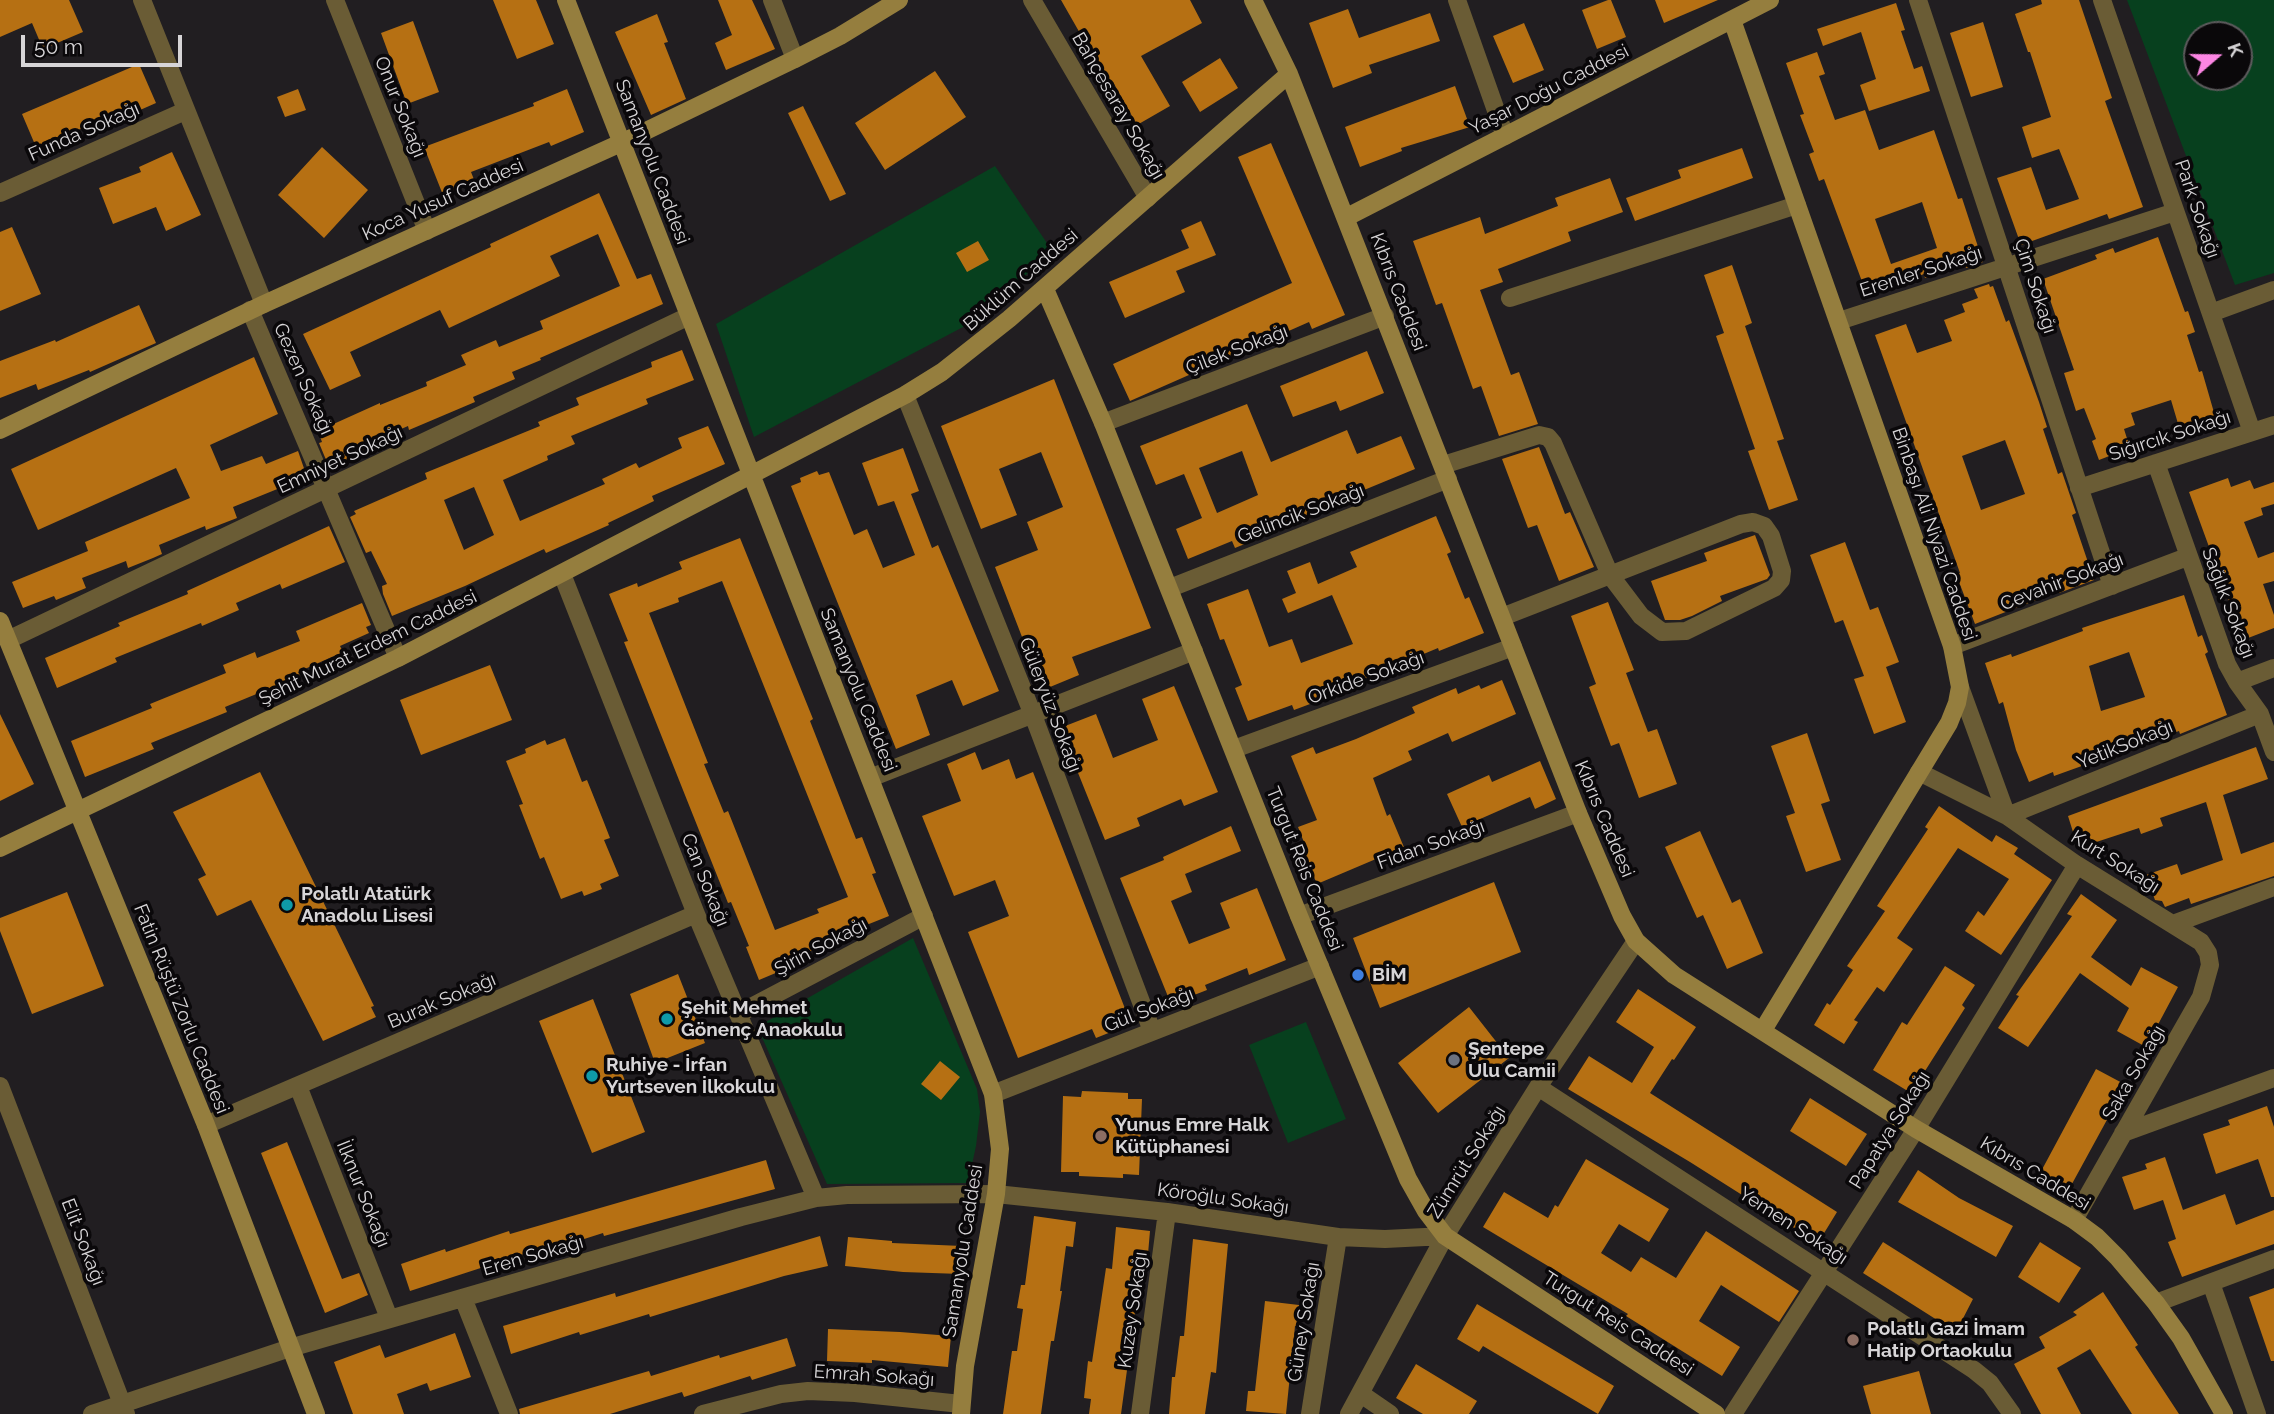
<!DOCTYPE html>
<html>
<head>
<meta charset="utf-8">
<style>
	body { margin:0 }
	#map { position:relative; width:2274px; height:1414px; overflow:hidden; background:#211e21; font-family:Raleway,sans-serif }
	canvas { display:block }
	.north { position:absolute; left:2183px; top:21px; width:70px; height:70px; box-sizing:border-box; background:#0a080a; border:2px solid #5c5a5c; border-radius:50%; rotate:70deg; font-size:19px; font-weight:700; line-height:28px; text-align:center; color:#d7d5d7 }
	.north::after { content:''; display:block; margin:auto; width:24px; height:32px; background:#fc86e3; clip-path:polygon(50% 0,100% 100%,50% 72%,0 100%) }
	.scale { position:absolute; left:21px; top:35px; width:161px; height:32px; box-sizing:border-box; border:4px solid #d7d5d7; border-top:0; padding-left:9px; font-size:21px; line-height:24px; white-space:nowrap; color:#d7d5d7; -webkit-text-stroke:5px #0a080a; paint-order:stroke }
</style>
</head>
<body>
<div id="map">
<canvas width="2274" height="1414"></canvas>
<div class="north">K</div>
<div class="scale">50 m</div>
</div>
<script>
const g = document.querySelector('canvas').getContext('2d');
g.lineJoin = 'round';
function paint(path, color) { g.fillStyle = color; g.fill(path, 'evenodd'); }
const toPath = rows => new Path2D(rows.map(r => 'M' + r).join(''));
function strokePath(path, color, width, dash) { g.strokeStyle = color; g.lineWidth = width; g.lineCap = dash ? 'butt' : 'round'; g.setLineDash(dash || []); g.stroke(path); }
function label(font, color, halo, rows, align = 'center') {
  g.font = font + ' Raleway,sans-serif'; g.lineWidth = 7; g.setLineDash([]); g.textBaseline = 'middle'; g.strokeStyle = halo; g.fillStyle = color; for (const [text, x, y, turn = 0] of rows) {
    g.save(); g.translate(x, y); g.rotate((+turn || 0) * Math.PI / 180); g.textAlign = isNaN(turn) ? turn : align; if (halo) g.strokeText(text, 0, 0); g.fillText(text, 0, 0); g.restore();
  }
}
paint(toPath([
	[2127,0,2274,0,2274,273,2235,285],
	[2197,35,2239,35,2239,77,2197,77],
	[995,166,1053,252,965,326,754,437,716,324],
	[913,938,977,1089,980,1112,976,1146,968,1183,827,1184,761,1035,764,1023],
	[1306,1022,1346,1119,1288,1143,1249,1045]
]), '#07401e');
paint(toPath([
	[0,0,69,0,83,32,43,49,32,23,0,37],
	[493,0,536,0,554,44,517,59],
	[718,0,752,0,775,49,726,70,715,43,732,35],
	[1061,0,1190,0,1202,23,1141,56,1170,106,1137,125,1113,82,1109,84],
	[1608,0,1611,0,1626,37,1597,49,1582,10],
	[1655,0,1718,0,1664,23],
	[2041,0,2079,0,2112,98,2105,101,2143,207,2109,219,2107,214,2021,245,1997,178,2031,167,2046,210,2079,199,2059,149,2032,158,2022,127,2051,117,2030,52,2028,52,2015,14,2042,4],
	[1896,3,1905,30,1901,31,1914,69,1922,66,1930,91,1869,111,1860,85,1876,79,1861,32,1823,46,1817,29],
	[1348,9,1359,38,1430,13,1440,41,1369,65,1372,73,1333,88,1309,23],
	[657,14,668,42,664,43,686,99,651,115,615,32],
	[413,21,439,92,407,104,381,33],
	[1983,22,2003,87,1971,97,1950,33],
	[1524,23,1544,70,1513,83,1493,36],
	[1817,52,1825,74,1819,76,1835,120,1865,110,1879,150,1934,130,1958,199,1962,198,1983,262,1966,268,1965,264,1925,278,1924,274,1867,295,1824,179,1819,181,1809,154,1814,152,1800,115,1804,114,1786,63],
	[1922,202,1937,248,1891,264,1875,219],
	[1220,58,1238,88,1200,112,1182,82],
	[139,64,156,103,122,118,120,113,36,147,22,114],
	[935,71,966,117,885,170,855,123],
	[1455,86,1470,127,1401,148,1402,151,1360,167,1345,127],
	[298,89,306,110,285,117,277,97],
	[567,89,584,132,551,146,549,142,471,172,475,182,443,195,424,147,534,106,533,103],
	[803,106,846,194,830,201,788,113],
	[1271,143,1345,315,1312,329,1309,322,1130,401,1113,364,1292,283,1238,157],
	[322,147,368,190,324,238,278,195],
	[1742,148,1753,178,1635,221,1626,198,1681,178,1678,170],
	[172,152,201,215,166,231,156,207,113,224,99,188,141,172,139,167],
	[1610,178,1623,212,1568,232,1571,241,1498,269,1503,282,1480,290,1511,375,1519,372,1538,424,1499,436,1481,386,1473,389,1442,303,1436,305,1413,241,1480,217,1485,234,1558,206,1555,198],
	[599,193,637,279,651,274,663,304,540,358,541,360,512,372,515,379,473,397,475,402,409,430,408,426,363,446,366,452,329,467,319,443,322,442,318,431,380,403,380,405,427,386,426,382,466,365,461,355,496,340,499,347,543,329,540,321,620,286,598,234,550,256,560,276,449,328,440,310,350,352,361,376,330,390,303,334,491,247,490,244],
	[1201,221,1216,255,1176,271,1185,292,1125,318,1109,282,1189,248,1181,230],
	[12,227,41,294,0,311,0,232],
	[2158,237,2185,312,2188,311,2195,332,2187,335,2199,372,2202,371,2215,416,2179,427,2171,400,2131,413,2135,425,2124,429,2130,448,2099,460,2092,441,2096,439,2084,408,2076,411,2064,373,2074,370,2043,279,2097,259,2095,255,2113,248,2115,253],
	[978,241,989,260,967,272,956,253],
	[1732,265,1752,323,1745,326,1784,439,1777,441,1798,500,1769,510,1748,451,1755,449,1716,336,1724,333,1704,275],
	[1989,284,1990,287,1993,286,2006,322,2009,320,2039,402,2047,427,2043,429,2058,474,2062,472,2076,513,2072,515,2094,580,2059,593,2059,591,1975,624,1956,574,1960,573,1875,335,1906,324,1917,353,1952,341,1944,320,1965,312,1962,304,1978,298,1974,289],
	[2005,440,2025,494,1981,510,1962,456],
	[139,305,156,343,90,372,89,370,38,390,36,384,0,398,0,361,55,340,56,342],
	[682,350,694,380,646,399,648,404,571,436,575,444,547,456,548,460,503,480,520,521,605,484,602,479,636,463,639,468,682,448,678,438,708,426,725,464,652,496,654,501,608,523,609,525,546,553,544,549,465,586,392,616,383,594,382,586,387,584,371,551,366,553,350,517,356,514,354,511,427,479,425,473,540,426,538,422,579,405,576,398,652,367,651,362],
	[474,487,494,535,464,550,444,500],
	[1367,351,1384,393,1340,411,1336,401,1293,417,1280,386],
	[254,357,278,414,210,445,221,471,262,456,266,464,298,451,307,477,233,507,237,518,206,530,205,526,159,545,162,554,153,558,128,568,126,561,82,578,86,588,56,600,54,596,23,608,12,582,88,551,85,542,190,498,176,468,38,530,11,469],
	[1054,379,1151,628,1072,657,1079,675,1050,687,1042,665,1034,668,995,567,1038,550,1027,522,1063,507,1041,452,999,469,1017,515,981,529,941,426],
	[1247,404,1271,462,1347,430,1357,454,1401,436,1415,469,1318,509,1320,513,1235,548,1232,541,1188,559,1176,529,1202,518,1184,474,1156,485,1140,446],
	[1242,451,1258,495,1217,513,1199,468],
	[1539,447,1565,514,1570,512,1594,567,1559,581,1537,525,1528,528,1502,459],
	[903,448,919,491,911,494,932,548,938,545,999,691,963,706,952,680,916,695,930,735,896,749,791,486,801,482,800,478,817,471,819,475,829,472,854,535,867,529,883,568,915,555,894,501,878,506,862,463],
	[2228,478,2231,487,2250,480,2254,489,2274,482,2274,504,2261,508,2263,515,2244,522,2258,558,2274,552,2274,581,2263,584,2274,615,2274,628,2243,640,2189,492],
	[1436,516,1451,552,1447,554,1465,599,1469,597,1484,633,1439,651,1438,648,1359,681,1361,685,1294,710,1292,705,1248,721,1235,688,1242,685,1224,639,1220,640,1207,604,1248,589,1269,647,1292,639,1301,663,1353,644,1332,595,1288,613,1282,599,1296,593,1287,571,1310,562,1318,584,1357,567,1350,552],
	[329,526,345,562,282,589,280,584,236,603,239,610,202,626,201,623,115,658,117,662,57,688,45,658,120,626,118,623,188,594,187,591],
	[1755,535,1770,575,1767,579,1720,596,1722,601,1692,616,1680,620,1665,620,1651,581,1707,561,1704,553],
	[740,538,813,719,810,721,856,839,862,837,876,873,872,874,889,916,859,928,858,925,816,942,819,948,787,960,790,967,759,980,746,947,749,946,731,902,728,903,624,642,628,641,609,594,637,583,638,587,682,569,679,562],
	[722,581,848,897,817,909,819,913,775,930,728,811,724,813,704,764,708,763,649,613,679,602,678,598],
	[1845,542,1870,610,1878,607,1899,662,1886,667,1906,722,1874,734,1854,679,1864,676,1843,620,1835,623,1810,555],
	[2184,595,2198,637,2202,635,2208,652,2205,654,2227,715,2180,734,2179,731,2054,776,2053,772,2029,782,2016,750,2003,702,1999,704,1985,663,2011,654,2012,657,2083,631,2082,628,2097,623],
	[2129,652,2145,697,2101,711,2089,666],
	[1608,602,1634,670,1626,673,1648,732,1657,729,1677,784,1639,798,1619,743,1611,746,1589,687,1596,684,1571,616],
	[362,603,371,625,366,627,369,633,340,646,343,652,298,672,300,676,225,707,227,712,151,743,154,749,85,777,71,741,152,708,150,704,226,673,223,665,255,652,257,658,300,641,296,631],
	[490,665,512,720,421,755,400,700],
	[1502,680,1516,714,1452,742,1448,733,1408,751,1412,760,1373,778,1387,816,1390,814,1406,852,1385,861,1383,856,1317,884,1303,851,1307,850,1298,827,1317,820,1291,756,1313,747,1316,754,1356,739,1415,713,1412,707,1456,688,1458,694,1479,685,1481,689],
	[1174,686,1218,792,1184,806,1181,799,1137,818,1140,826,1105,840,1060,728,1096,714,1113,758,1158,740,1142,699],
	[0,714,34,784,0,801],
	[1807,733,1830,801,1821,804,1841,860,1806,872,1786,816,1795,813,1771,746],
	[565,738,582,782,587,780,603,820,610,838,604,840,619,876,600,884,602,889,584,896,582,891,561,899,544,857,540,859,519,805,523,804,506,761,526,753,525,749,545,740,547,745],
	[2256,747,2268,779,2223,795,2241,854,2274,842,2274,876,2191,904,2189,898,2165,907,2162,901,2155,900,2146,875,2177,864,2181,875,2223,860,2206,802,2160,818,2163,826,2141,834,2139,828,2078,848,2068,816],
	[975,752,982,770,1009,759,1016,779,1033,772,1131,1024,1096,1038,1092,1029,1018,1058,968,932,1009,916,995,880,954,896,922,816,961,801,947,764],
	[1540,761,1556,799,1535,809,1530,797,1462,827,1447,794,1489,775,1492,782],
	[260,772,374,1006,371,1007,376,1017,323,1041,251,900,217,916,198,879,206,875,173,812],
	[1939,806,1992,842,1996,835,2018,848,2014,854,2052,880,2001,955,1965,931,1978,911,1984,916,2009,879,1958,848,1897,938,1913,949,1884,992,1877,987,1854,1020,1858,1022,1844,1044,1814,1025,1827,1003,1830,1005,1853,970,1847,966,1885,911,1877,906,1928,829,1925,827],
	[1231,826,1241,851,1185,874,1192,892,1171,901,1189,944,1230,928,1220,903,1257,888,1286,960,1249,975,1247,968,1205,985,1207,990,1171,1004,1120,878,1164,860,1163,857],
	[1700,831,1732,903,1740,899,1763,953,1727,969,1703,915,1697,918,1665,847],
	[1494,882,1521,952,1380,1008,1353,938],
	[67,892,104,986,32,1014,0,931,0,918],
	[2081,894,2117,920,2091,957,2131,986,2141,967,2178,987,2146,1047,2117,1031,2129,1008,2080,973,2028,1047,1998,1028,2019,996,2016,995,2072,916,2067,914],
	[1945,966,1975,985,1962,1005,1965,1008,1911,1093,1873,1070,1902,1022,1907,1025],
	[678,974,705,1043,655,1063,630,994],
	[1638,989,1696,1027,1674,1060,1672,1059,1650,1093,1837,1212,1818,1243,1690,1162,1568,1089,1589,1056,1632,1083,1654,1047,1616,1022],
	[593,999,645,1132,592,1153,539,1021],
	[1469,1007,1509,1058,1438,1113,1398,1063],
	[940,1061,960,1077,941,1100,921,1084],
	[2096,1069,2126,1085,2067,1193,2038,1177],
	[1082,1091,1128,1093,1128,1099,1142,1099,1139,1175,1123,1174,1123,1178,1079,1176,1079,1172,1061,1172,1063,1096,1081,1097],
	[1810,1098,1867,1134,1846,1166,1790,1131],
	[2267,1106,2274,1127,2274,1197,2271,1197,2258,1159,2216,1174,2203,1134,2230,1125,2228,1120],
	[287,1142,342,1279,359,1273,368,1295,325,1313,261,1153],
	[2165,1157,2183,1210,2225,1194,2236,1225,2274,1210,2274,1244,2182,1277,2168,1242,2176,1239,2163,1200,2134,1210,2122,1177,2147,1169,2145,1164],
	[1586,1159,1669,1209,1649,1242,1619,1224,1601,1253,1631,1272,1641,1257,1676,1278,1706,1231,1799,1291,1779,1322,1721,1285,1699,1321,1740,1347,1722,1376,1626,1316,1628,1314,1483,1227,1504,1192,1548,1218,1555,1205,1558,1207],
	[766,1160,775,1189,731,1201,604,1236,603,1233,537,1254,536,1250,410,1291,401,1264,445,1249,446,1252,509,1231,510,1234],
	[1918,1170,1959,1198,2013,1226,1996,1257,1898,1202],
	[1034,1216,1076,1222,1073,1247,1066,1246,1060,1291,1062,1291,1054,1341,1051,1341,1041,1414,1003,1414,1012,1351,1017,1351,1023,1309,1017,1308,1021,1285,1025,1285],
	[1116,1227,1150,1231,1148,1254,1143,1253,1121,1414,1089,1414,1091,1399,1084,1398,1088,1361,1092,1362,1106,1268,1112,1269],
	[820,1236,828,1266,784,1276,650,1317,649,1314,580,1335,579,1332,511,1354,503,1326,615,1293,616,1297],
	[848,1237,892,1241,892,1243,962,1246,961,1274,903,1272,845,1266],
	[1193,1239,1228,1244,1216,1373,1211,1372,1205,1414,1169,1414,1172,1377,1175,1377,1180,1336,1184,1336],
	[1883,1242,1973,1299,1956,1332,1863,1273],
	[2040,1242,2081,1268,2059,1303,2018,1277],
	[2274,1288,2274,1361,2271,1361,2249,1297],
	[2103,1292,2138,1345,2135,1347,2179,1414,2132,1414,2090,1349,2057,1368,2081,1414,2041,1414,2014,1364,2045,1348,2039,1337,2077,1315,2073,1312],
	[1265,1301,1299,1305,1296,1326,1295,1326,1286,1414,1246,1411,1248,1391,1255,1391],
	[1477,1304,1614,1386,1598,1414,1483,1346,1479,1352,1457,1339],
	[828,1329,900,1332,951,1336,948,1367,872,1360,872,1363,827,1361],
	[455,1333,471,1377,430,1391,427,1383,397,1394,404,1414,353,1414,334,1362,380,1345,385,1358],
	[787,1338,796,1366,752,1380,750,1376,684,1397,682,1392,610,1414,520,1414,519,1409,649,1371,651,1376,719,1355,720,1358],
	[1416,1364,1477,1401,1469,1414,1423,1414,1396,1398],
	[1919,1371,1931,1414,1871,1414,1863,1386]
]), '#b67013');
strokePath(toPath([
	[142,0,264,304],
	[335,0,427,231],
	[772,0,795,59],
	[1032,0,1148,198],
	[1457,0,1505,136],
	[1918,0,2112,586],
	[2102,0,2252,432],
	[0,193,185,111],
	[1510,298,1797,205],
	[250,310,398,658],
	[2211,313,2274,290],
	[1839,321,2175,212],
	[905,395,1033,715,1152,1031],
	[1103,423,1385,316],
	[2156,463,2227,664,2237,682,2260,714,2274,752],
	[1443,465,1539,435,1548,437,1553,443,1610,575,1641,616,1662,632,1686,631,1774,588,1781,580,1782,571,1771,536,1764,526,1753,522,1741,524,1610,575,1502,617],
	[2079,488,2274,425],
	[562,574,696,914,816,1198],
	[1170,588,1448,479],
	[8,640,689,316],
	[1952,646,2187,557],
	[2237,682,2274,668],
	[1960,687,2007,816,2260,714],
	[1234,749,1513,647],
	[1919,772,2007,816,2077,865,2201,942,2208,953,2210,965,2201,997,2074,1220],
	[870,778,1194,651],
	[1299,916,1578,813],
	[2173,924,2274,887],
	[738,1014,924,916],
	[0,1086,126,1414],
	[298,1086,389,1318],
	[1538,1087,1974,1370,1990,1383,2012,1414],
	[993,1094,1320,966],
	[206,1125,696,914],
	[2123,1133,2274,1078],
	[2211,1283,2257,1414],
	[463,1298,509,1414],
	[2156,1303,2274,1259],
	[1361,1394,1390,1414],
	[92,1414,290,1348,741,1217,816,1198,847,1195,996,1194,1167,1212,1338,1237,1385,1239,1445,1236],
	[703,1414,781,1394,808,1391,855,1393,961,1404],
	[1140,1414,1167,1212],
	[1310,1414,1338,1237],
	[1349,1414,1445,1236,1538,1087,1636,941],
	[1733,1414,1916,1129,2077,865]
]), '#6a5c35', 18);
strokePath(toPath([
	[566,0,993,1094,1000,1149,996,1194,965,1366,961,1414],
	[1253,0,1289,74,1578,813,1622,916,1636,941,1674,975,1916,1129,2074,1220,2097,1237,2118,1258,2156,1303,2181,1338,2224,1414],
	[1732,20,1952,646,1960,687,1957,703,1949,723,1763,1030],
	[1347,217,1770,0],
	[1045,289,1103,423,1299,916,1408,1179,1426,1211,1445,1236,1716,1414],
	[0,430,264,304,623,142,795,59,840,36,899,0],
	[0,621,206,1125,316,1414],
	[0,848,398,658,905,395,942,372,1009,319,1289,74]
]), '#957e3e', 18);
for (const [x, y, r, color] of [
	[287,905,7,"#0f9aa8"],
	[1358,975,7,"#3f7fe0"],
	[667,1019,7,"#0f9aa8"],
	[1454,1060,7,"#6b7280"],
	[592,1076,7,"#0f9aa8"],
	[1101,1136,7,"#8d6e63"],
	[1853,1340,7,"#8d6e63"]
]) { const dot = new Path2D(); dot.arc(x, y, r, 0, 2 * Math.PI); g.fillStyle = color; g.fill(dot); strokePath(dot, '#0a080a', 2.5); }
label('19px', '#d7d5d7', '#0a080a', [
	["Yaşar Doğu Caddesi",1549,90,-27],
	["Bahçesaray Sokağı",1118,106,60],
	["Onur Sokağı",400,107,68],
	["Funda Sokağı",84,132,-24],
	["Samanyolu Caddesi",652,162,69],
	["Koca Yusuf Caddesi",443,200,-24],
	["Park Sokağı",2197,209,71],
	["Erenler Sokağı",1921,272,-18],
	["Büklüm Caddesi",1021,280,-41],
	["Çim Sokağı",2035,286,72],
	["Kıbrıs Caddesi",1398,292,69],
	["Çilek Sokağı",1237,350,-21],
	["Gezen Sokağı",303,379,66],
	["Sığırcık Sokağı",2170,436,-18],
	["Emniyet Sokağı",340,460,-25],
	["Gelincik Sokağı",1301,514,-21],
	["Binbaşı Ali Niyazi Caddesi",1934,534,71],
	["Cevahir Sokağı",2062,582,-21],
	["Sağlık Sokağı",2228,603,69],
	["Şehit Murat Erdem Caddesi",368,648,-26],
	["Orkide Sokağı",1366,678,-20],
	["Samanyolu Caddesi",858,690,68],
	["Güleryüz Sokağı",1050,705,69],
	["YetikSokağı",2125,745,-22],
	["Kıbrıs Caddesi",1604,819,67],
	["Fidan Sokağı",1431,845,-20],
	["Kurt Sokağı",2115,862,32],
	["Turgut Reis Caddesi",1304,869,68],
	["Can Sokağı",705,880,68],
	["Şirin Sokağı",821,947,-28],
	["Burak Sokağı",442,1001,-23],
	["Fatin Rüştü Zorlu Caddesi",181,1009,68],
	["Gül Sokağı",1149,1010,-21],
	["Saka Sokağı",2134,1073,-60],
	["Papatya Sokağı",1890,1130,-58],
	["Zümrüt Sokağı",1467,1162,-58],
	["Kıbrıs Caddesi",2035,1174,31],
	["İlknur Sokağı",363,1194,68],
	["Köroğlu Sokağı",1223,1199,8],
	["Yemen Sokağı",1793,1226,33],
	["Elit Sokağı",83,1242,69],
	["Samanyolu Caddesi",963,1251,-81],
	["Eren Sokağı",533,1256,-16],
	["Kuzey Sokağı",1133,1310,-82],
	["Güney Sokağı",1304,1322,-81],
	["Turgut Reis Caddesi",1618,1324,33],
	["Emrah Sokağı",874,1376,4]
]);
label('bold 19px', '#d7d5d7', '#0a080a', [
	["Polatlı Atatürk",301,894],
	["Anadolu Lisesi",301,916],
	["BİM",1372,975],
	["Şehit Mehmet",681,1008],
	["Gönenç Anaokulu",681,1030],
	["Şentepe",1468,1049],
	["Ulu Camii",1468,1071],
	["Ruhiye - İrfan",606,1065],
	["Yurtseven İlkokulu",606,1087],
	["Yunus Emre Halk",1115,1125],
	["Kütüphanesi",1115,1147],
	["Polatlı Gazi İmam",1867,1329],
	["Hatip Ortaokulu",1867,1351]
], 'left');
</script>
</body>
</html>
